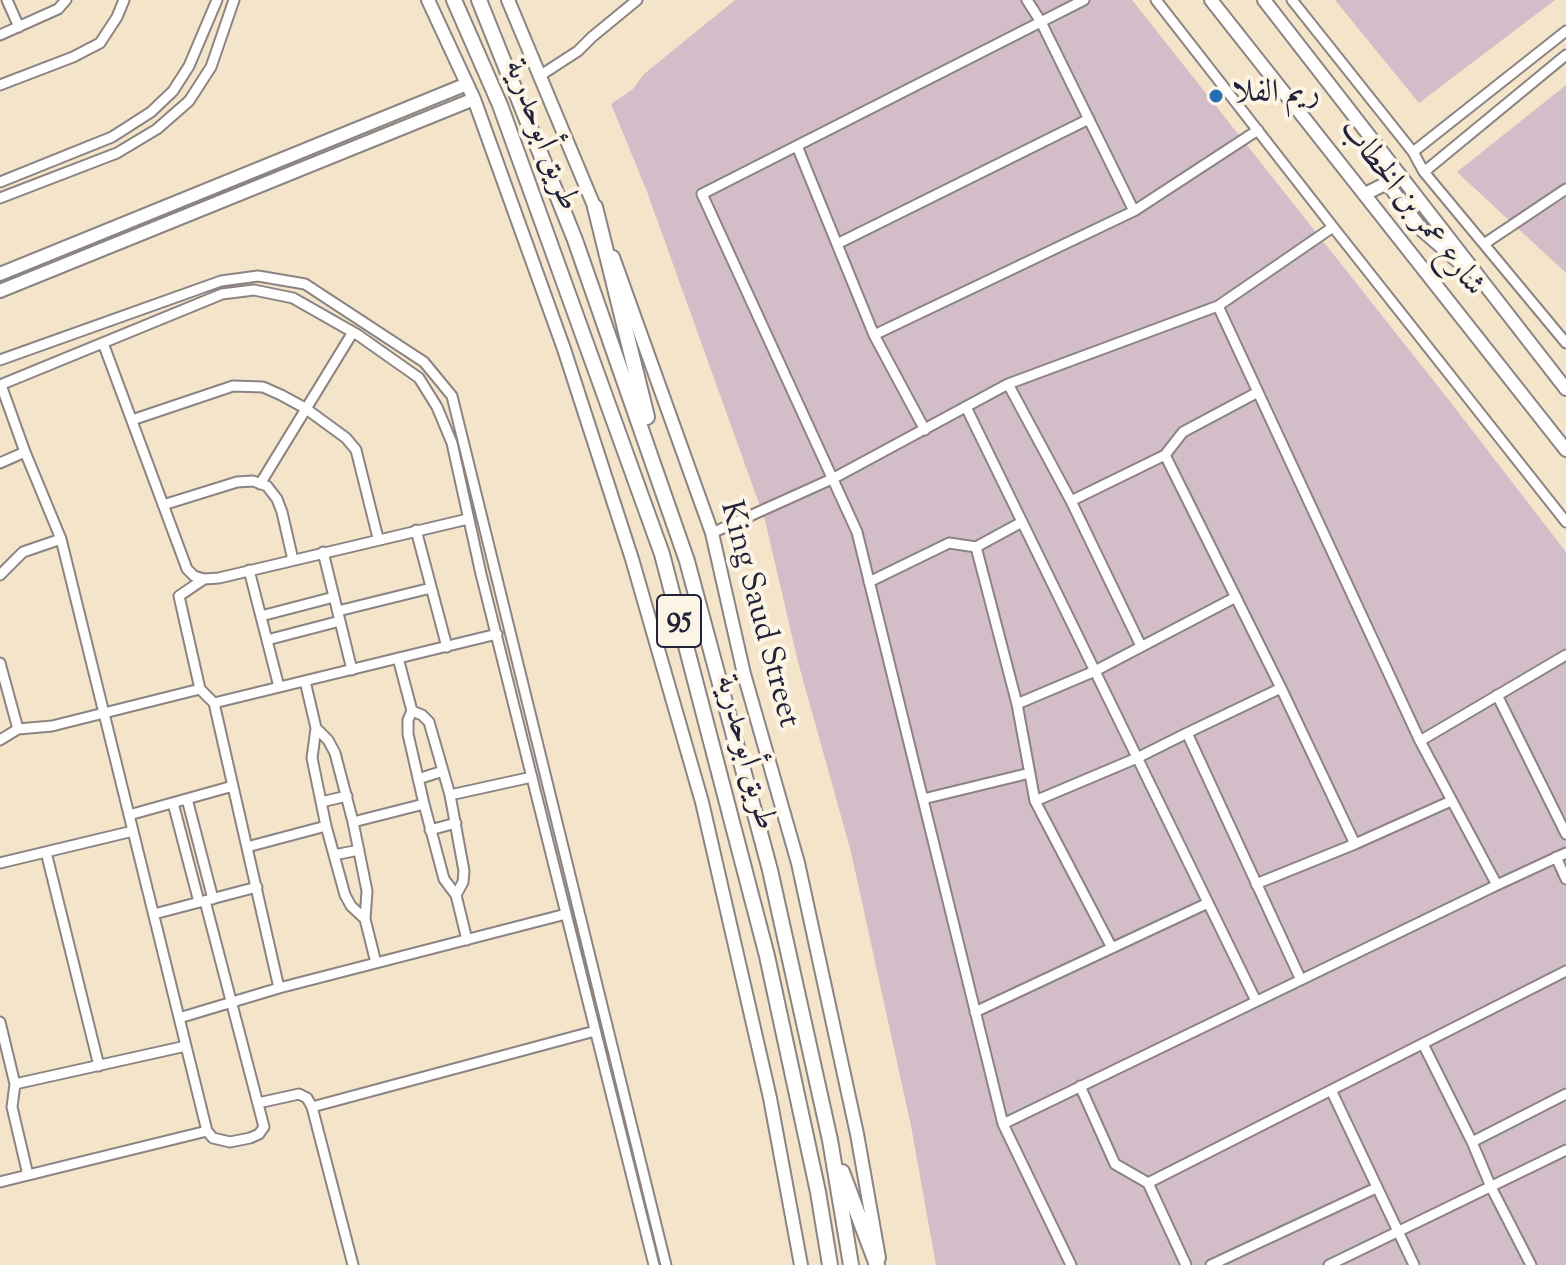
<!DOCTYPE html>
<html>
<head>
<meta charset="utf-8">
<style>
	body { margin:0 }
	canvas { display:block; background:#f4e5ca }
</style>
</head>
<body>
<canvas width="1566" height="1265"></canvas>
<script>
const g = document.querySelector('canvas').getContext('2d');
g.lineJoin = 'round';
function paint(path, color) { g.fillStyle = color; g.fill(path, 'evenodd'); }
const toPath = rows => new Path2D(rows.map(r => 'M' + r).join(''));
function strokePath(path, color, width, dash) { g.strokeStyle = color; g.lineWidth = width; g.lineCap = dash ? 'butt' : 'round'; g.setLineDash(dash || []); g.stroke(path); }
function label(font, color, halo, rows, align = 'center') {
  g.font = font + ' "Sorts Mill Goudy",Amiri,serif'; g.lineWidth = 8; g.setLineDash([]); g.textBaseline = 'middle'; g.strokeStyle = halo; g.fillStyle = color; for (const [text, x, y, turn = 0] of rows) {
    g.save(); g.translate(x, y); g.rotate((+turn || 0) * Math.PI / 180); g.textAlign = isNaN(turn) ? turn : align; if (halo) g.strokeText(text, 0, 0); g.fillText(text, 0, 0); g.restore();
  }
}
paint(toPath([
	[735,0,1132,0,1448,399,1566,552,1566,1265,936,1265,911,1126,851,852,798,662,765,520,646,189,611,104,633,89,644,74],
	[1335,0,1555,0,1419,103],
	[1566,85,1566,273,1457,172]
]), '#d2bdc8');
const minor = toPath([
	[7,0,19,27],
	[1027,0,1041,22,1134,211],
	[1156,0,1333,227],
	[1292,0,1413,152,1424,172,1566,343],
	[0,35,58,9,66,0],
	[541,75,578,51,592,37,637,0],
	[0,85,73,57,100,43,117,17,124,0],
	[797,146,874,335,925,430],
	[1413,152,1566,31],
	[1424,172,1566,55],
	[0,182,112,137,151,112,173,91,189,66,217,0],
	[0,198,117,153,157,129,189,101,211,67,234,0],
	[837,244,1089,119],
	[1484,244,1566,189],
	[1218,306,1333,227,1566,522],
	[874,335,1134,211,1258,130],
	[103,343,187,569,194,576,204,579,219,578,468,519],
	[0,360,221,281,258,276,305,284,424,362,452,396,666,1265],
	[1008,384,1071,501,1165,455,1281,688,1355,844,1256,884],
	[0,385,222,294,254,290,293,298,358,335,419,378,437,407,452,443,481,574,654,1265],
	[966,407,1256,1001],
	[132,420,233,386,263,387,281,395,305,408,346,438,356,450,378,538],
	[1165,455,1183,432,1258,392],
	[0,463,25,452],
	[260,484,353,332],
	[1071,501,1141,646],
	[163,505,237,482,253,481,267,486,277,499,282,512,293,560],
	[1022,522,976,547,1017,704,1035,801,1112,948],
	[416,530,447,647],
	[712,533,834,478,1008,384,1218,306,1420,741,1497,885,1566,853],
	[323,552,352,670],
	[249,570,279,687],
	[0,575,23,552,61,539],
	[204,579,179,596,200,689,214,703],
	[869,582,949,543,976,547],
	[338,611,431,588],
	[261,616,334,597],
	[497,634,214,703,279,988,566,914],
	[267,640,340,621],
	[398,658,412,711,422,715,429,722,450,795,464,871,463,882,456,895,467,940],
	[0,663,18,729],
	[305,681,316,728,328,740,335,753,353,822,367,891,365,919,376,963],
	[1497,695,1566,834],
	[1017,704,1095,671,1236,597],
	[412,711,408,720,408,734,424,804,444,879,456,895],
	[316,728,312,758,326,826,345,895,351,906,365,919],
	[1187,733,1281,688],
	[0,740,18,729,52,726,200,689],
	[1420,741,1566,655],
	[418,779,443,771],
	[450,795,532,777],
	[187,799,213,899],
	[923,799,1030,773],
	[1035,801,1137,758,1187,733,1301,980],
	[321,802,347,796],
	[173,803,199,902],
	[129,815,233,786],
	[353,822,424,804],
	[430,830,456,823],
	[1355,844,1451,801],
	[247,847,326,826],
	[46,852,99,1066],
	[334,855,359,850],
	[1556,857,1566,879],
	[0,863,133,831],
	[205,901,264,1127,259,1134,250,1138,230,1142,213,1138,207,1131],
	[154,914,257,887],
	[975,1012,1208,903],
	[179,1018,279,988],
	[0,1022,15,1084,186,1046],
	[1423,1044,1472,1142],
	[15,1084,12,1107,28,1175],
	[1080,1086,1115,1164,1148,1183],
	[1331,1090,1414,1265],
	[258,1103,299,1094,307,1098,312,1107],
	[1003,1124,1497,885],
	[0,1182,207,1131,61,539,25,452,1,385],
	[353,1265,312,1107,595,1031],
	[1071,1265,1003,1124,857,532,702,194,1084,0],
	[1186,1265,1148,1183,1566,971],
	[1211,1265,1376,1188],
	[1329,1265,1566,1150],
	[1531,1265,1491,1187,1472,1142,1566,1094]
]);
const major = toPath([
	[428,0,474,99,564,349,632,559,702,802,770,1098,801,1265],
	[508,0,597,213],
	[1211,0,1566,450],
	[1264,0,1566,389],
	[1365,194,1383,185,1390,187,1423,231,1468,270],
	[613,257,712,533,744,674,798,863,857,1134,879,1258],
	[0,274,467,84],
	[0,291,474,99]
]);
const highway = toPath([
	[454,0,500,105,662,554,767,956,818,1192,830,1265],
	[479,0,575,240,687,561,770,870,830,1140,851,1265],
	[595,207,647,417],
	[842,1172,877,1265]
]);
strokePath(minor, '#8b8482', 13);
strokePath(major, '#8b8482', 16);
strokePath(highway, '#8b8482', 18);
strokePath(minor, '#fff', 9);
strokePath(major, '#fff', 12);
strokePath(highway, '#fff', 14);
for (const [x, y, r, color] of [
	[1216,96,8,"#1f6fb2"]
]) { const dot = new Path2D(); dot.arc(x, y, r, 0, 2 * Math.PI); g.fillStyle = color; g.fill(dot); strokePath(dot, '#fcf5e5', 3); }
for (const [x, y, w] of [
	[679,621,44]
]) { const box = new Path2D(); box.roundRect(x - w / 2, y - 26, w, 52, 6); g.fillStyle = '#fcf5e5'; g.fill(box); strokePath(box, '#22223b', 2); }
label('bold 30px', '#22223b', null, [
	["95",679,621]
]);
label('32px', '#22223b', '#fcf5e5', [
	["ريم الفلا",1232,96]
], 'left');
label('32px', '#22223b', '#fcf5e5', [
	["طريق أبوحدرية",539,136,69],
	["شارع عمر بن الخطاب",1410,209,52],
	["King Saud Street",757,615,75],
	["طريق أبوحدرية",743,753,75]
]);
</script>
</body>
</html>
